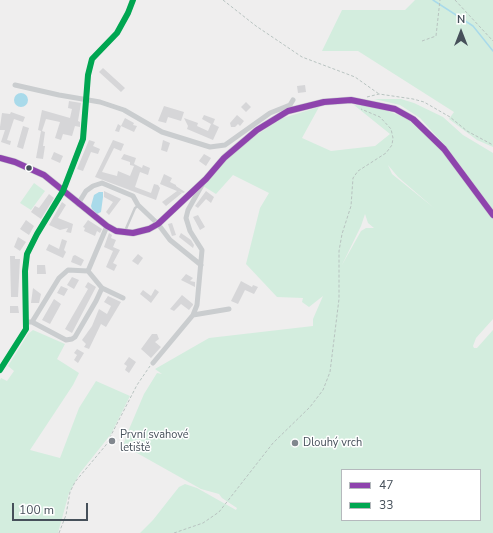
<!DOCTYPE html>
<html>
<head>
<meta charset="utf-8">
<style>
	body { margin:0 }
	#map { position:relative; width:493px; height:533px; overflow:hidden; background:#efeeee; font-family:"Nunito Sans",sans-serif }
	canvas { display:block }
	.legend { position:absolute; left:341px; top:469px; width:140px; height:52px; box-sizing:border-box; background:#fff; border:1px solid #b5b9bd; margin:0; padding:5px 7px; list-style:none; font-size:12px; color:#46505a }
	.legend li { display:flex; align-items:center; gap:8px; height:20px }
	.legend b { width:20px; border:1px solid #b5b9bd }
	.north { position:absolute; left:441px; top:12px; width:40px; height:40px; -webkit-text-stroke:3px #fff; paint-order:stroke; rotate:0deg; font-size:11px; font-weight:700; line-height:16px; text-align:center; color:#46505a }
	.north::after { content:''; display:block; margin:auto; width:14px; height:18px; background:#46505a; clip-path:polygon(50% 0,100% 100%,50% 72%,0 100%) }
	.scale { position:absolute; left:12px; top:503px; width:76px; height:18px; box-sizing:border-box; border:2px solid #46505a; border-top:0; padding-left:5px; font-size:12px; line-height:14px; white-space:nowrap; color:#46505a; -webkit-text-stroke:3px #fff; paint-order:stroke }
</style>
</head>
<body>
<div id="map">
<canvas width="493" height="533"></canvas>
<ul class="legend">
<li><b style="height:5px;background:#8e44ad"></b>47</li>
<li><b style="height:5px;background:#00a651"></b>33</li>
</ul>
<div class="north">N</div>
<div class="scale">100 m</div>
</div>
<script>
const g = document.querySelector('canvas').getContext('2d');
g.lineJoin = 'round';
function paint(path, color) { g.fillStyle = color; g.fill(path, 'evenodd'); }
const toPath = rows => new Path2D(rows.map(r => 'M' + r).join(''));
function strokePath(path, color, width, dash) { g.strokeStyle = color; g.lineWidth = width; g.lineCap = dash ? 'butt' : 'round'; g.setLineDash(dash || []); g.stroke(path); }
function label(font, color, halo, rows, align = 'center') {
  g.font = font + ' "Nunito Sans",sans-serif'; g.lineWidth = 3; g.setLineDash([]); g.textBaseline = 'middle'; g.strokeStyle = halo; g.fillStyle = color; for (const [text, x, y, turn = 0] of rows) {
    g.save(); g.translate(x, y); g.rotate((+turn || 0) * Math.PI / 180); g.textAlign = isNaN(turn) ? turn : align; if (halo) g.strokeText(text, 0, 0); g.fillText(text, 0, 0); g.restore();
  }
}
paint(toPath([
	[415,0,493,0,493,147,477,140,449,119,454,112,358,51,322,51,342,10,405,10],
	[374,99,401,99,414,103,443,117,463,135,493,153,493,210,449,150,420,118,400,105],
	[354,105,378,107,408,119,445,154,493,217,493,319,476,338,473,346,474,348,477,348,493,330,493,533,140,533,153,520,179,487,185,484,197,488,236,510,237,508,222,498,219,494,201,489,137,453,128,450,125,447,124,443,127,434,144,394,157,373,162,374,155,369,209,338,313,326,313,319,323,296,309,307,302,302,303,298,277,297,246,264,260,208,269,193,233,175,216,194,203,186,224,162,255,136,283,118,319,107,302,138,331,151,375,146,390,134],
	[388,165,398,177,434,208,392,174],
	[365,214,368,223,374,228,366,228,361,231,342,265,361,226],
	[342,470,480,470,480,520,342,520],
	[34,183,45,191,31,210,20,203],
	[33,330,65,344,57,359,79,373,73,385,30,450,60,458,79,408,96,381,130,396,111,434,80,473,69,493,58,533,0,533,0,380,1,378,7,381,14,371,8,366,28,334]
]), '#d3edde');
paint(toPath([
	'14 100a7 7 0 1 1 14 0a7 7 0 1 1-14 0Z',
	[99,192,103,192,103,197,101,212,97,214,92,209,91,206,94,195]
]), '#a9daea');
strokePath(toPath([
	[433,0,473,26,493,51]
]), '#a9daea', 1.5);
paint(toPath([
	[103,68,125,88,121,92,99,72],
	[305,85,306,92,298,93,297,86],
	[69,101,81,103,78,121,80,122,80,127,75,126,72,136,63,134,61,140,55,138,60,122,46,119,42,131,45,132,43,146,45,146,43,159,36,158,41,131,38,130,42,110,70,118,72,109,68,108],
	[246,102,251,107,246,112,241,107],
	[164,106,184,112,181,121,168,117,166,123,158,121],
	[11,112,25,117,23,122,14,119,7,140,11,141,10,145,1,142,5,130,0,130,0,127,2,113,10,114],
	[204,115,215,119,213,124,219,127,213,140,187,129,188,126,184,118,198,123,197,126,208,131,211,124,202,119],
	[237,115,244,121,240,126,238,124,235,127,231,127,230,123],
	[125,118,134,123,133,125,137,126,134,132,121,126,119,132,115,131,118,124,121,126],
	[23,126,29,128,23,149,17,147],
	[89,140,95,142,93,146,100,149,98,154,91,152,83,171,77,169],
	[113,140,124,144,121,151,114,148,102,172,117,176,118,171,130,176,134,166,130,165,130,162,121,159,124,154,136,158,134,164,142,168,143,165,150,168,148,175,140,172,135,187,151,193,154,184,158,185,160,188,156,200,95,177],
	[163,140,170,143,167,152,161,150],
	[54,152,63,156,60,163,51,159],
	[204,154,211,158,206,166,199,161],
	[164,174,172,178,170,182,176,185,176,186,185,192,183,193,178,191,182,193,166,206,162,202,177,191,160,184],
	[104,191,121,199,109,215,106,212,113,202,104,197],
	[206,191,214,197,211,203,206,199,198,208,195,206],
	[49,194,54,198,41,219,31,212,35,206,39,208],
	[62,202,66,205,58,218,73,224,71,233,66,232,68,228,60,230,49,225],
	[198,215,205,227,200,230,193,217],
	[26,220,34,226,29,235,20,229],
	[88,220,102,229,100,233,97,231,95,236,84,231,85,228,83,227],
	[172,223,176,235,172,236,168,224],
	[109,233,112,235,111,238,116,240,113,247,120,250,113,263,117,265,114,271,106,267,113,251,104,247],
	[181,233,191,240,194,245,193,248,179,237],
	[18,237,26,242,20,251,14,247],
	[62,239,67,241,64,250,66,252,63,258,46,250,49,244,59,249],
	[138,254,143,258,138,265,132,261],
	[75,255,84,260,81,266,71,262,73,256],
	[10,256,15,256,15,259,20,259,18,297,11,297],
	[37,265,45,265,46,274,37,274],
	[186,274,193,278,190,281,195,282,195,287,181,280],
	[72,277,79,280,74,289,67,285],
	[241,281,252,287,253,285,258,287,254,294,245,290,238,304,231,301],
	[88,282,96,287,72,333,65,329,88,289,85,287],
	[61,286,68,289,64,296,57,293],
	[33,288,41,294,39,303,31,303],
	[155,289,159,292,151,303,140,294,143,290,151,296],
	[182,295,193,304,193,305,189,310,181,304,174,311,170,309],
	[108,296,121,302,106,327,101,324,89,349,84,347,86,344,82,340,92,326,99,309,107,314,111,306,104,302],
	[54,299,61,304,50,324,42,320],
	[10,306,18,306,19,313,10,313],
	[152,334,157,334,159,339,155,342,161,347,151,358,141,349],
	[77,349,84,353,78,363,74,360,77,355,74,353],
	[129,357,136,362,129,373,125,370,127,366,124,364]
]), '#d6d6d8');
strokePath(toPath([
	[223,0,256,26,302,57,355,77,379,94],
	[455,0,493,41],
	[422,41,436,36,440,0],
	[367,97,379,94,413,99,424,102,450,117,467,131,493,145],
	[59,533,66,515,70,492,75,482,106,445,137,385,150,366],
	[174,533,203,523,219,512,273,443,310,407,323,390,330,372,339,299,339,251,342,234,351,206,353,178,358,171,386,153,392,145,393,138,391,129,380,117,361,109]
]), '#b8c3c0', 1, [3, 2]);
strokePath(toPath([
	[125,231,135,208,138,206]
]), '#cacdcf', 2.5);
strokePath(toPath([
	[15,85,59,95,100,102,124,110,162,132,210,147,225,145,270,113,290,105,293,100],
	[78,204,86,191,93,186,102,183,133,196,138,205,158,224,170,240,201,265],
	[88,271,107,226],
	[102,288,123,298],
	[193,315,229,309],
	[27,322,32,322,66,340,72,339,75,337,96,301,102,288,88,271,68,270,59,278,32,322],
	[153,363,193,315,197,305,202,250,190,231,186,218,188,210,202,185],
	[0,370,26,329,25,271,27,254,37,234,63,191,83,139,88,75,92,59,117,33,128,13,133,0]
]), '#cacdcf', 5);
strokePath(toPath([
	[0,158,15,162,44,175,107,226,116,231,133,233,149,229,158,224,206,179,224,158,257,130,288,111,324,102,351,100,395,109,413,119,444,149,493,215]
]), '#cacdd0', 7);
strokePath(toPath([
	[0,158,15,162,44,175,107,226,116,231,133,233,149,229,158,224,206,179,224,158,257,130,288,111,324,102,351,100,395,109,413,119,444,149,493,215]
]), '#8e44ad', 6);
strokePath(toPath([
	[0,370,26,329,25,271,27,254,37,234,63,191,83,139,88,75,92,59,117,33,128,13,133,0]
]), '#00a651', 6);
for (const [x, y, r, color] of [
	[29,168,3.5,"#46505a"],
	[112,441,4,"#81878e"],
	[295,443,4,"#81878e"]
]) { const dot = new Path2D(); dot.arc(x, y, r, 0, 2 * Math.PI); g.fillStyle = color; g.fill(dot); strokePath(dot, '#fff', 1.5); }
label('11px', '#46505a', '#fff', [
	["První svahové",120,435],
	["letiště",120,448],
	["Dlouhý vrch",303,443]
], 'left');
</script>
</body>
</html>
